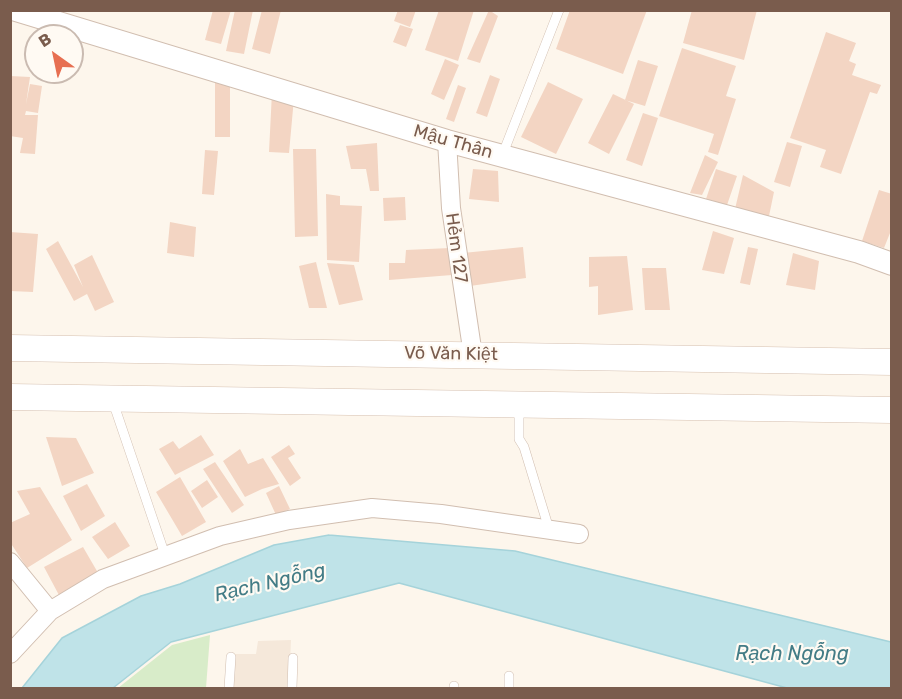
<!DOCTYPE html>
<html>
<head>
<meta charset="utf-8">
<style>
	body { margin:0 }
	#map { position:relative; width:902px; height:699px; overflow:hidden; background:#fdf6ec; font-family:Rubik,sans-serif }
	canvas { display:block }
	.frame { position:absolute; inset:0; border:12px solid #7a5c4d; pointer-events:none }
	.north { position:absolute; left:24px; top:24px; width:60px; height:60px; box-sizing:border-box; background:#fffaf3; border:2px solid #cabbb1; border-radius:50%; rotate:327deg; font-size:16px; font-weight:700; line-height:24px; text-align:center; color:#7a5c4d }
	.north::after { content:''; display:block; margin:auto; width:21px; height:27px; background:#e76f51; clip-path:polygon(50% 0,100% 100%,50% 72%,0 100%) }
</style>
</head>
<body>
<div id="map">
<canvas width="902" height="699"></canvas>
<div class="frame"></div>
<div class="north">B</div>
</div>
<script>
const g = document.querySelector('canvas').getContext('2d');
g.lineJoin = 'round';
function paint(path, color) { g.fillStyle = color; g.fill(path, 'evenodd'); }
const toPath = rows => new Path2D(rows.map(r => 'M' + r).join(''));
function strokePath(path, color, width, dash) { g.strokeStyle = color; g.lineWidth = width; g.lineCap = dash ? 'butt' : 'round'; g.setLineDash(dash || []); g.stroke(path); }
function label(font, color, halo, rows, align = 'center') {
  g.font = font + ' Rubik,sans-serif'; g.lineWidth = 4.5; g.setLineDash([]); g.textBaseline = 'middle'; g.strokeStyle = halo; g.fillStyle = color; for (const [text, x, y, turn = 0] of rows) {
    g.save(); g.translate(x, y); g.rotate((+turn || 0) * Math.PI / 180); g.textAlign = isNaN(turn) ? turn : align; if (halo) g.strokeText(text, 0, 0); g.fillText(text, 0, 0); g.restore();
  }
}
paint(toPath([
	[291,640,289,688,232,688,234,654,256,654,258,641]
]), '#f5e8da');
paint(toPath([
	[210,635,206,688,118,688,172,645]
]), '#d8ecc9');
const water = toPath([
	[329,535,515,551,891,642,891,688,787,688,399,583,171,642,113,688,22,688,62,638,141,596,180,584,274,545,329,535]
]);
paint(water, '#bfe3e8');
strokePath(water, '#a5d3da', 1.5);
paint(toPath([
	[213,10,231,10,221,44,205,40],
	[235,10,253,10,244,54,226,51],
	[262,10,281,10,270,54,252,49],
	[398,10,416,10,410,27,394,21],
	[439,10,474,10,458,61,425,50],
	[489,10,498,16,480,63,467,59],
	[570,10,647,10,623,74,556,49],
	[692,10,757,10,744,60,683,43],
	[400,25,413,29,406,47,393,42],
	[826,32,856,43,849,61,856,64,852,75,881,85,877,94,870,92,841,174,820,167,826,150,790,138],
	[682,48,736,66,726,96,736,99,718,155,708,152,714,134,659,116],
	[445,59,459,65,444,100,431,94],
	[638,60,658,66,645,106,625,100],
	[215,75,230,80,230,137,215,137],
	[490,75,500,79,487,117,476,113],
	[10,76,30,77,26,104,30,84,42,86,38,113,26,111,25,115,38,115,35,154,20,153,23,138,10,136],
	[548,82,583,99,556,154,521,137],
	[458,85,466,88,454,122,446,119],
	[272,92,294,98,289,153,269,152],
	[613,94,634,104,609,154,588,143],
	[643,113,658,118,642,166,626,160],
	[787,142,802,146,790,187,774,182],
	[377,143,379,191,370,191,366,169,351,169,346,146],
	[293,149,316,149,318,236,295,237],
	[205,150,218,151,214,195,202,194],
	[705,155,718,162,702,195,690,193],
	[473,169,498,171,499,202,469,199],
	[716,169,737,176,727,205,706,199],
	[743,175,774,192,769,216,735,209],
	[879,190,892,194,892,228,884,248,862,241],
	[326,194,340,196,340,205,362,206,359,262,327,260],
	[405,197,406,220,384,221,383,198],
	[170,222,196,227,194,257,167,253],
	[713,231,734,238,724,274,702,270],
	[10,232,38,234,33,292,10,291],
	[58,241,83,287,74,265,92,255,114,302,95,311,87,294,74,301,46,249],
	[523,247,526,278,470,286,463,253],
	[748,247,758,249,750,285,740,283],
	[450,248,452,275,389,280,389,263,405,263,406,250],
	[793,253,819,261,815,290,786,285],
	[627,256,633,310,598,315,598,286,589,287,589,257],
	[316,262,327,308,309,308,299,266],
	[327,263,354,265,363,300,339,305],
	[642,268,666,268,670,310,645,310],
	[201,435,214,455,175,475,159,449,173,441,179,449],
	[46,437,76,438,94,473,62,486],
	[289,445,295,454,288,458,301,478,290,486,271,457],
	[240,449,248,464,263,458,279,484,262,489,245,497,223,461],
	[215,462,244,505,232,513,203,469],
	[180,477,206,522,182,536,156,492],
	[207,480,218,497,202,508,191,491],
	[87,484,105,516,81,531,63,496],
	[279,486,290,509,276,515,266,493],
	[40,487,72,540,27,568,10,542,10,523,30,514,17,491],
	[115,522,130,546,108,559,92,537],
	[83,547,101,578,60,597,44,567]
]), '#f3d5c3');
const service = toPath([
	[502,156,559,10],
	[113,402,165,555],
	[519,408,519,439,524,447,549,529],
	[229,688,231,657],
	[292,688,293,658],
	[454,688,454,686],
	[509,688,509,676]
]);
const minor = toPath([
	[447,141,451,208,473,355],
	[10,562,50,611],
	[10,654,50,611,103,579,220,536,289,520,372,508,441,514,579,534]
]);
const tertiary = toPath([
	[16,10,447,141,859,252,892,264]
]);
const secondary = toPath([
	[10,348,892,362],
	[10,397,892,410]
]);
strokePath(service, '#d1beb0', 10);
strokePath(minor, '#d1beb0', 20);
strokePath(tertiary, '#d1beb0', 24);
strokePath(secondary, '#d6c0b0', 27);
strokePath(service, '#fff', 9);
strokePath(minor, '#fff', 18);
strokePath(tertiary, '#fff', 22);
strokePath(secondary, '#fff', 26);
label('18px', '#7a5c4d', '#fffaf3', [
	["Mậu Thân",453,142,16],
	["Hẻm 127",456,248,82],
	["Võ Văn Kiệt",451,354,1]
]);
label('italic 20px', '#437c86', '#fffaf3', [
	["Rạch Ngỗng",270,583,-13],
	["Rạch Ngỗng",792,654]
]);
</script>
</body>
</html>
